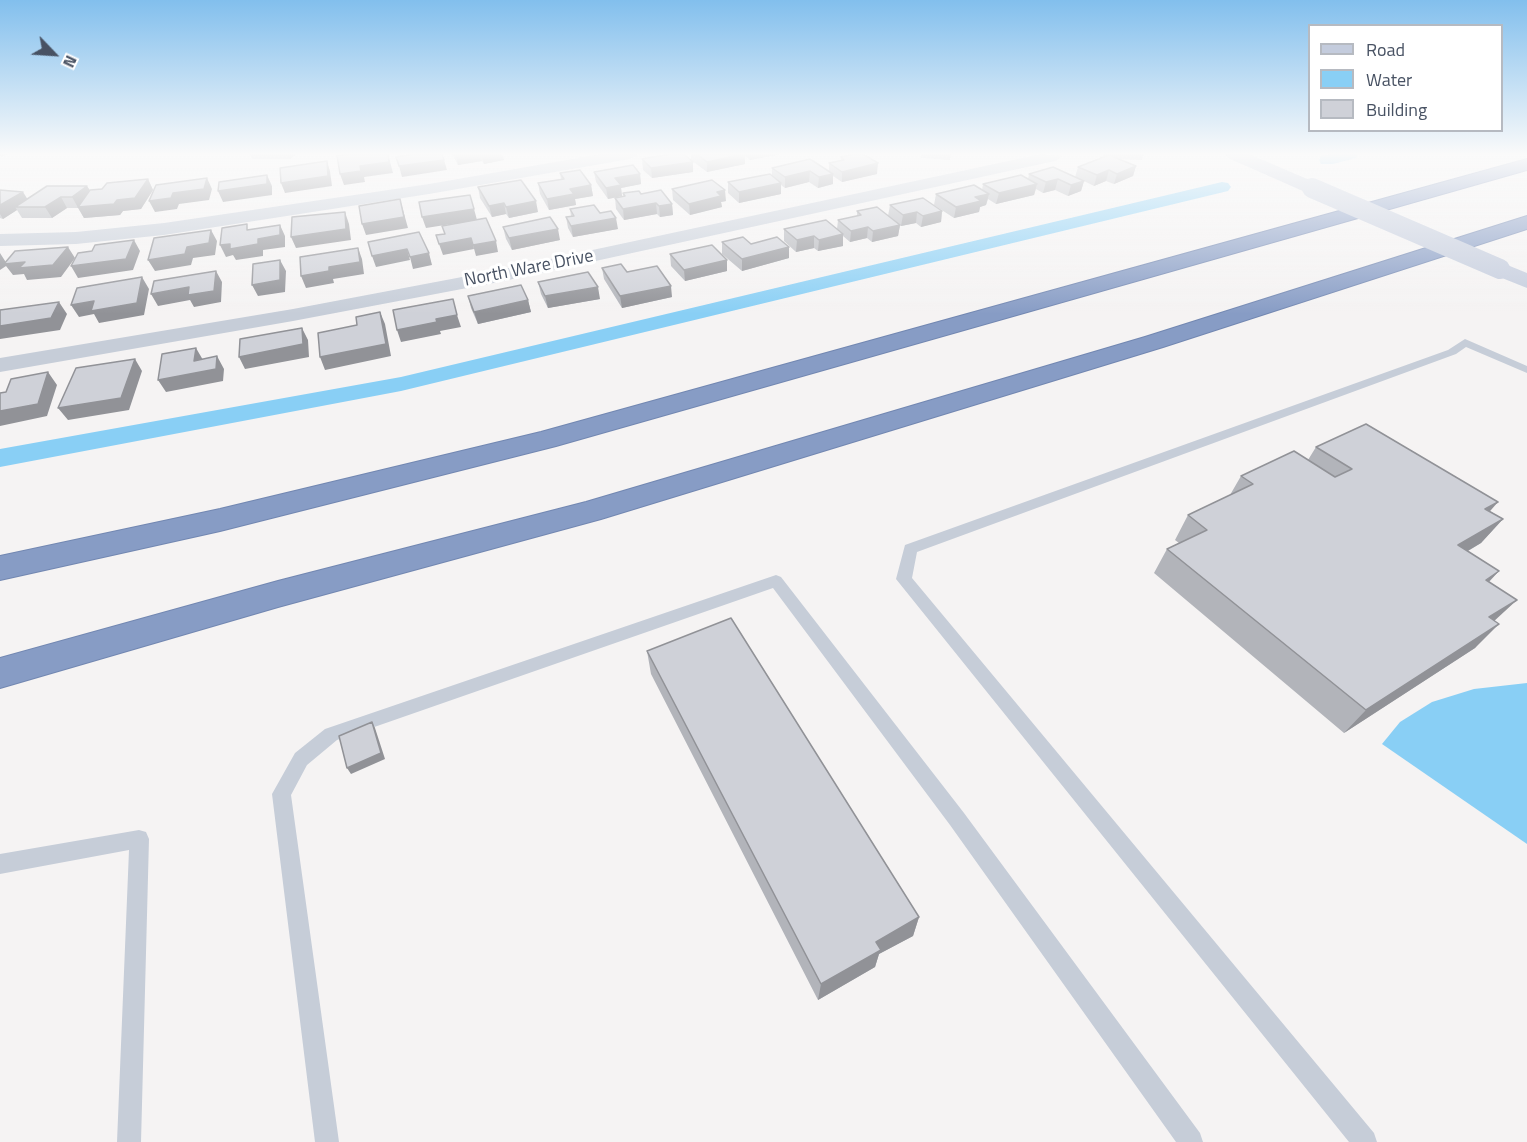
<!DOCTYPE html>
<html>
<head>
<meta charset="utf-8">
<style>
	body { margin:0 }
	#map { position:relative; width:1527px; height:1142px; overflow:hidden; background:#f5f3f3; font-family:"Titillium Web",sans-serif }
	canvas { display:block }
	.legend { position:absolute; left:1308px; top:24px; width:195px; height:108px; box-sizing:border-box; background:#fff; border:2px solid #b6bac1; margin:0; padding:8px 10px; list-style:none; font-size:18px; color:#485263 }
	.legend li { display:flex; align-items:center; gap:12px; height:30px }
	.legend b { width:30px; border:2px solid #b6bac1 }
	.north { position:absolute; left:24px; top:24px; width:60px; height:60px; -webkit-text-stroke:4px #fff; paint-order:stroke; rotate:115deg; font-size:16px; font-weight:700; line-height:24px; text-align:center; color:#485263 }
	.north::after { content:''; display:block; margin:auto; width:21px; height:27px; background:#485263; clip-path:polygon(50% 0,100% 100%,50% 72%,0 100%) }
</style>
</head>
<body>
<div id="map">
<canvas width="1527" height="1142"></canvas>
<ul class="legend">
<li><b style="height:8px;background:#c4ccdd"></b>Road</li>
<li><b style="height:16px;background:#89cff5"></b>Water</li>
<li><b style="height:16px;background:#cfd1d8"></b>Building</li>
</ul>
<div class="north">N</div>
</div>
<script>
const g = document.querySelector('canvas').getContext('2d');
g.lineJoin = 'round';
function paint(path, color) { g.fillStyle = color; g.fill(path, 'evenodd'); }
const toPath = rows => new Path2D(rows.map(r => 'M' + r).join(''));
function strokePath(path, color, width, dash) { g.strokeStyle = color; g.lineWidth = width; g.lineCap = dash ? 'butt' : 'round'; g.setLineDash(dash || []); g.stroke(path); }
function label(font, color, halo, rows, align = 'center') {
  g.font = font + ' "Titillium Web",sans-serif'; g.lineWidth = 6; g.setLineDash([]); g.textBaseline = 'middle'; g.strokeStyle = halo; g.fillStyle = color; for (const [text, x, y, turn = 0] of rows) {
    g.save(); g.translate(x, y); g.rotate((+turn || 0) * Math.PI / 180); g.textAlign = isNaN(turn) ? turn : align; if (halo) g.strokeText(text, 0, 0); g.fillText(text, 0, 0); g.restore();
  }
}
paint(toPath([
	[1527,683,1527,844,1382,744,1400,722,1432,702,1474,689]
]), '#89cff5');
paint(toPath([
	[1330,154,1358,154,1356,158,1333,164,1321,164,1319,160,1321,156,1330,154],
	[1222,182,1228,183,1231,187,1228,191,401,391,0,467,0,449,401,377,1222,182]
]), '#89cff5');
const highway = toPath([
	[1527,159,1527,170,556,446,220,531,0,580,0,556,220,509,541,432,1527,159],
	[1527,216,1527,229,1163,347,601,519,278,607,0,688,0,658,278,581,586,502,1145,337,1527,216]
]);
strokePath(highway, '#7287b1', 2);
paint(toPath([
	[1465,339,1527,366,1527,373,1466,347,1456,354,917,552,912,578,1374,1133,1377,1142,1349,1142,896,579,905,545,1448,350,1465,339],
	[776,575,781,577,964,813,1200,1133,1203,1142,1176,1142,950,825,773,588,337,740,307,765,291,795,339,1142,315,1142,272,794,295,753,325,729,776,575],
	[139,830,146,832,149,839,141,1142,117,1142,129,850,0,874,0,854,139,830]
]), '#c6cdd8');
paint(toPath([
	[601,154,638,154,630,159,429,194,164,235,76,244,0,246,0,234,76,232,164,223,429,184,601,154],
	[1041,154,1063,156,1055,161,499,282,293,321,0,372,0,358,293,309,499,270,1041,154]
]), '#c6cdd8');
paint(toPath([
	[1225,154,1249,154,1319,184,1321,188,1319,192,1312,194,1305,192,1228,158,1225,154],
	[1500,262,1527,273,1527,288,1492,274,1489,269,1492,264,1500,262]
]), '#c4ccdd');
paint(highway, '#879cc5');
strokePath(toPath([
	[1312,188,1500,269]
]), '#c4ccdd', 20);
paint(toPath([
	[250,154,296,154,290,159,252,159],
	[452,154,502,154,504,160,484,164,482,161,458,165],
	[691,154,781,154,750,160,745,156,745,164,707,172,691,160],
	[921,154,951,154,950,160,921,158],
	[1103,154,1144,154,1142,160,1119,159,1136,166,1133,176,1114,184,1106,181,1094,186,1084,181,1081,191,1068,196,1055,190,1043,193,1036,189,1034,195,996,204,988,199,986,205,980,207,979,212,954,218,934,205,936,194,982,190,983,184,1028,179,1029,174,1075,177,1078,167,1105,157],
	[841,157,877,174,842,182,833,176,833,184,818,188,809,182,785,188,781,185,781,194,739,203,728,193,728,182,772,176,772,168,829,171,829,163,841,160],
	[642,159,693,172,652,178,643,170],
	[594,172,640,174,641,184,621,188,622,196,608,199,596,182],
	[560,173,591,185,593,196,575,199,576,205,549,210,540,194,538,183,561,179],
	[148,179,153,190,141,209,123,211,120,215,84,218,78,208,67,208,52,218,22,218,17,210,3,219,0,218,0,190,28,199,87,186,90,191],
	[478,187,538,212,509,218,506,214,492,217,480,198],
	[672,189,726,201,721,202,722,207,690,215,673,200],
	[623,193,641,194,672,204,673,215,660,217,657,214,624,220,616,209,615,198,624,197],
	[890,205,942,211,941,222,921,227,916,223,901,226,900,225,898,236,872,242,867,238,850,242,843,236,843,246,818,251,814,248,796,252,784,241,784,229,837,229,838,220,857,216,857,211,888,216],
	[570,209,600,213,618,229,573,237,568,228,566,217,571,216],
	[503,227,560,240,512,250,506,239],
	[722,242,789,247,789,258,742,271,722,254],
	[670,254,727,271,685,281,671,266],
	[602,268,627,272,672,297,622,308,604,279],
	[538,282,600,299,548,308,541,294],
	[468,296,528,300,531,312,478,324,471,308],
	[1316,447,1490,511,1503,519,1481,543,1468,551,1499,571,1489,582,1495,621,1475,648,1344,733,1154,573,1167,549,1179,543,1175,540,1188,515,1230,495,1241,476,1308,460],
	[647,651,919,917,913,936,879,954,875,967,818,1000,651,674]
]), '#b2b4ba');
paint(toPath([
	[0,154,9,154,1,157],
	[288,154,296,154,290,159],
	[388,154,393,173,364,177,365,182,344,185,340,174],
	[456,154,480,154,482,161,458,165],
	[481,154,502,154,504,160,484,164],
	[745,154,745,164,707,172,707,162],
	[749,154,781,154,750,160],
	[444,160,447,170,402,177,399,166],
	[327,161,330,171,332,186,285,193,281,183],
	[693,162,693,172,652,178,651,168],
	[878,163,877,174,842,182,842,172],
	[1136,166,1133,176,1114,184,1117,174],
	[1109,170,1106,181,1094,186,1097,175],
	[810,171,809,182,785,188,785,177],
	[640,174,641,184,621,188,622,196,608,199,606,188,615,178],
	[833,174,833,184,818,188,819,177],
	[267,175,272,186,272,195,223,202,218,191],
	[207,178,212,189,209,200,179,204,177,209,155,212,149,201,173,193],
	[148,179,153,190,141,209,123,211,120,215,84,218,72,197,87,186,94,197,117,200],
	[1058,179,1055,190,1043,193,1046,182],
	[1084,181,1081,191,1068,196,1071,185],
	[781,183,781,194,739,203,739,192],
	[1037,184,1034,195,996,204,999,193],
	[591,185,593,196,575,199,576,205,549,210,547,199,570,189],
	[725,190,726,201,721,202,722,207,690,215,689,204,717,192],
	[23,192,30,203,15,207,17,210,3,219,0,214,0,205],
	[989,194,986,205,980,207,979,212,954,218,956,207,975,197],
	[61,197,67,208,52,218,45,207],
	[400,199,408,228,366,235,362,224],
	[536,201,538,212,509,218,506,207],
	[504,203,506,214,492,217,489,206],
	[656,203,657,214,624,220,623,209],
	[672,204,673,215,660,217,659,206],
	[474,209,477,220,426,228,422,217],
	[942,211,941,222,921,227,923,216],
	[345,212,349,224,351,240,296,248,291,237],
	[917,212,916,223,901,226,903,215],
	[616,218,618,229,573,237,571,226],
	[280,225,285,236,285,247,263,250,263,256,236,260,233,255,226,257,220,245,258,239],
	[900,225,898,236,872,242,873,231],
	[868,227,867,238,850,242,851,231],
	[558,229,560,240,512,250,509,238],
	[211,230,217,241,215,255,193,258,191,265,155,271,148,260,187,247],
	[843,234,843,246,818,251,819,240],
	[814,236,814,248,796,252,797,240],
	[471,238,474,249,443,255,439,244],
	[134,240,140,251,133,270,78,278,71,266],
	[496,241,498,252,476,256,473,245],
	[68,247,75,258,61,277,27,280,24,274,13,275,6,266,0,270,0,253,7,264],
	[789,247,789,258,742,271,742,259],
	[358,248,362,259,364,274,333,279,334,283,306,288,301,276,329,267],
	[407,249,410,260,376,267,372,256],
	[429,253,432,265,413,269,410,257],
	[280,260,286,271,285,292,258,296,252,285],
	[727,260,727,271,685,281,684,270],
	[216,271,222,282,221,302,194,307,190,300,158,306,151,294,189,287],
	[142,277,149,289,144,315,99,323,94,314,79,317,71,305],
	[671,286,672,297,622,308,620,296],
	[598,287,600,299,548,308,545,296],
	[528,300,531,312,478,324,474,312],
	[59,302,67,314,60,330,0,339,0,326],
	[380,312,385,324,391,356,325,370,320,357],
	[457,315,461,327,440,331,436,319],
	[437,322,441,334,401,342,397,330],
	[302,328,308,340,309,357,245,369,239,357],
	[196,348,203,360,217,356,224,369,223,381,166,392,158,380,194,361],
	[135,359,142,371,129,410,68,420,58,408],
	[48,372,57,385,47,416,0,426,0,411],
	[1498,502,1477,526,1485,509],
	[1503,519,1481,543,1437,569,1458,545],
	[1499,571,1476,595,1486,580],
	[1517,600,1492,623,1489,617],
	[1499,624,1475,648,1344,733,1366,710],
	[372,722,375,728,385,759,351,774,347,768],
	[919,917,913,936,879,954,875,967,818,1000,821,984,876,942]
]), '#919297');
const building = toPath([
	[347,154,388,154,389,162,360,166,361,171,340,174,337,156,347,154],
	[413,154,442,154,444,160,399,166,396,157,413,154],
	[670,154,684,154,693,162,651,168,642,159,670,154],
	[697,154,744,154,707,162,697,154],
	[854,154,863,154,878,163,842,172,829,163,844,160,841,157,854,154],
	[1109,155,1136,166,1117,174,1109,170,1097,175,1078,167,1109,155],
	[810,159,833,174,819,177,810,171,785,177,772,168,810,159],
	[327,161,328,176,281,183,280,168,327,161],
	[633,165,640,174,615,178,621,185,606,188,594,172,633,165],
	[1053,167,1084,181,1071,185,1058,179,1046,182,1029,174,1053,167],
	[580,170,591,185,570,189,574,194,547,199,538,183,564,179,560,173,580,170],
	[770,174,781,183,739,192,728,182,770,174],
	[267,175,267,184,218,191,219,182,267,175],
	[1021,175,1037,184,999,193,983,184,1021,175],
	[207,178,204,189,173,193,171,198,149,201,156,185,207,178],
	[148,179,135,198,117,200,114,204,78,207,90,190,102,189,107,183,148,179],
	[521,180,536,201,506,207,504,203,489,206,478,187,521,180],
	[712,180,725,190,717,192,721,196,689,204,672,189,712,180],
	[974,185,989,194,975,197,981,201,956,207,936,194,974,185],
	[47,186,87,186,72,197,61,197,45,207,15,207,47,186],
	[0,190,23,192,0,205,0,190],
	[661,190,672,204,659,206,656,203,623,209,615,198,625,196,623,193,639,191,641,194,661,190],
	[470,195,474,209,422,217,419,202,470,195],
	[923,198,942,211,923,216,917,212,903,215,890,205,923,198],
	[400,199,404,217,362,224,359,206,400,199],
	[594,205,600,213,611,211,616,218,571,226,566,217,574,216,570,209,594,205],
	[877,207,900,225,873,231,868,227,851,231,838,220,861,215,857,211,877,207],
	[345,212,346,229,291,237,292,217,345,212],
	[550,217,558,229,509,238,503,227,550,217],
	[486,218,496,241,473,245,471,238,439,244,436,235,445,234,442,226,486,218],
	[826,220,843,234,819,240,814,236,797,240,784,229,826,220],
	[247,224,247,230,280,225,280,235,258,239,258,244,230,249,230,244,220,245,222,228,247,224],
	[211,230,209,243,187,247,185,254,148,260,154,238,211,230],
	[419,232,429,253,410,257,407,249,372,256,368,242,419,232],
	[743,237,751,244,777,237,789,247,742,259,722,242,743,237],
	[134,240,126,259,71,266,78,253,92,251,95,245,134,240],
	[712,245,727,260,684,270,670,254,712,245],
	[68,247,53,265,19,268,25,262,4,264,15,251,68,247],
	[358,248,360,262,329,267,329,271,301,276,300,257,358,248],
	[280,260,280,280,252,285,253,264,280,260],
	[621,264,627,272,657,266,671,286,620,296,602,268,621,264],
	[216,271,214,291,188,295,189,287,151,294,154,281,216,271],
	[588,272,598,287,545,296,538,282,588,272],
	[142,277,137,303,91,311,94,301,71,305,77,288,142,277],
	[521,285,528,300,474,312,468,296,521,285],
	[453,299,457,315,436,319,437,322,397,330,393,310,453,299],
	[59,302,51,318,0,326,0,310,59,302],
	[380,312,386,344,320,357,318,333,357,325,356,317,380,312],
	[302,328,303,344,239,357,240,339,302,328],
	[196,348,194,361,217,356,216,369,158,380,162,354,196,348],
	[135,359,121,398,58,408,76,368,135,359],
	[48,372,38,404,0,411,0,393,6,392,11,379,48,372],
	[1366,424,1498,502,1485,509,1503,519,1458,545,1499,571,1486,580,1517,600,1489,617,1499,624,1366,710,1167,549,1207,530,1188,515,1253,484,1241,476,1294,451,1335,477,1352,469,1316,447,1366,424],
	[731,618,919,917,876,942,881,950,821,984,647,651,731,618],
	[372,722,381,753,347,768,339,736,372,722]
]);
paint(building, '#cfd1d8');
strokePath(building, '#919297', 1.5);
const sky = g.createLinearGradient(0, 0, 0, 314);
sky.addColorStop(0, '#82bfed');
sky.addColorStop(0.49, '#fafafa');
sky.addColorStop(1, '#fafafa00');
g.fillStyle = sky;
g.fillRect(0, 0, 1527, 314);
label('18px', '#485263', '#fff', [
	["North Ware Drive",529,269,-11]
]);
</script>
</body>
</html>
